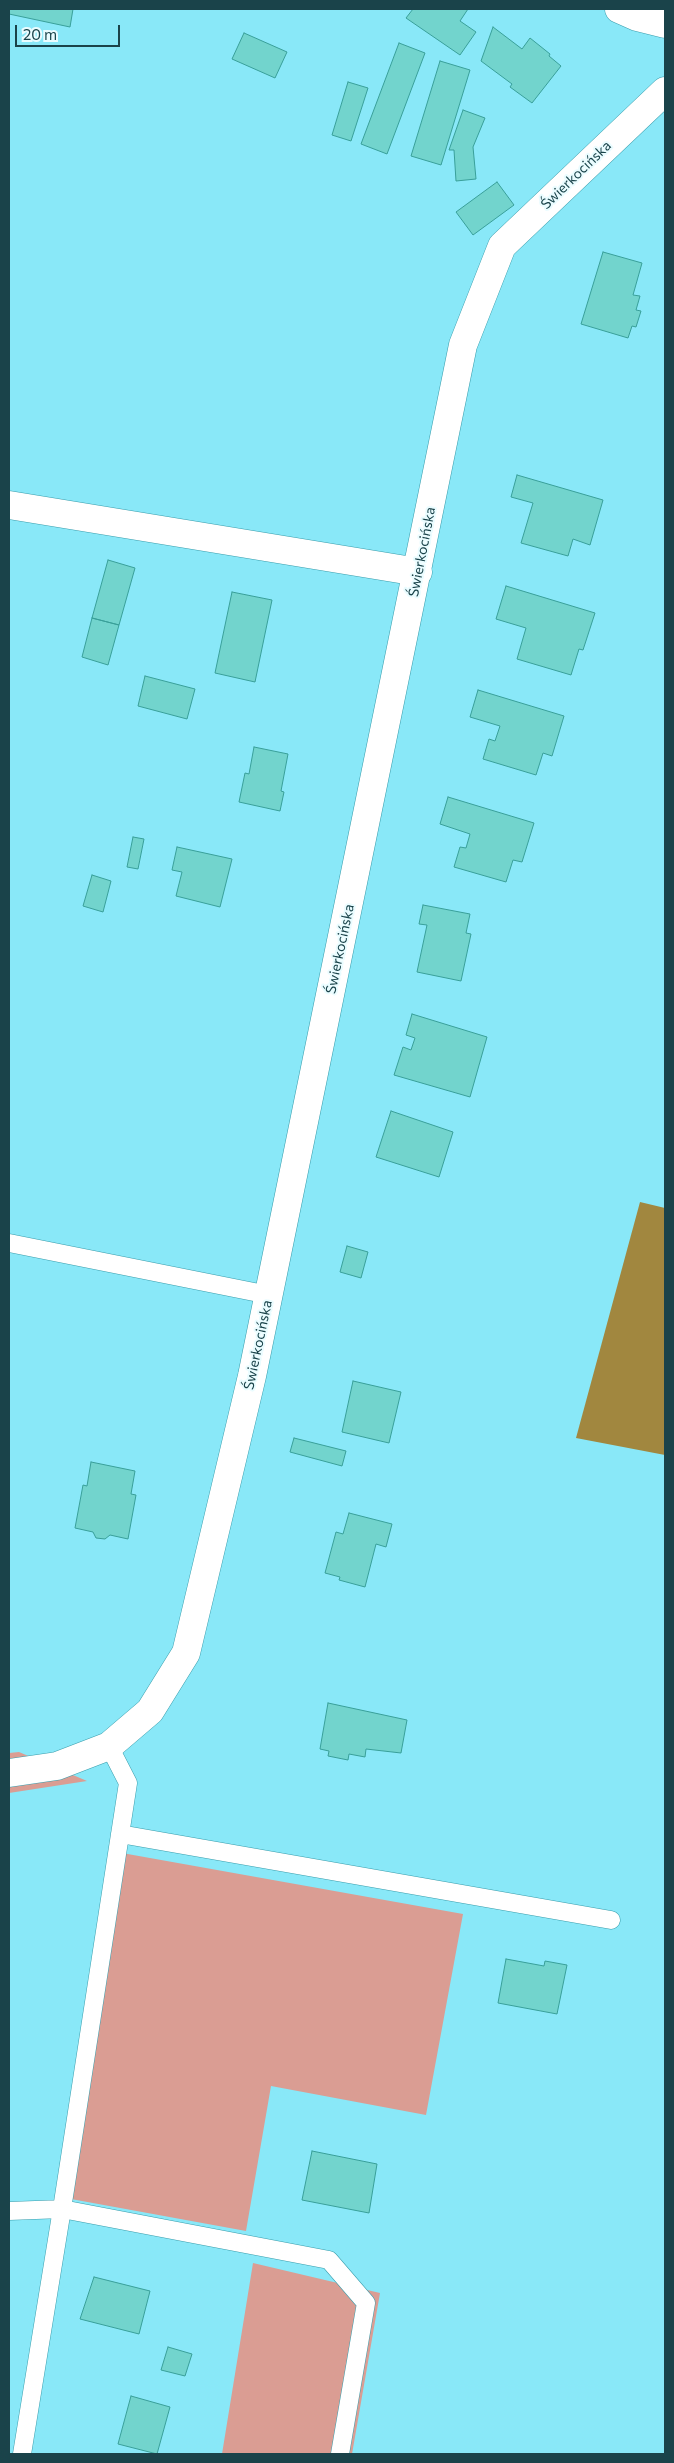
<!DOCTYPE html>
<html>
<head>
<meta charset="utf-8">
<style>
	body { margin:0 }
	#map { position:relative; width:674px; height:2463px; overflow:hidden; background:#89e8f8; font-family:Commissioner,sans-serif }
	canvas { display:block }
	.frame { position:absolute; inset:0; border:10px solid #1a434a; pointer-events:none }
	.scale { position:absolute; left:15px; top:25px; width:105px; height:22px; box-sizing:border-box; border:2px solid #1a434a; border-top:0; padding-left:6px; font-size:15px; line-height:18px; white-space:nowrap; color:#1a434a; -webkit-text-stroke:4px #eafcff; paint-order:stroke }
</style>
</head>
<body>
<div id="map">
<canvas width="674" height="2463"></canvas>
<div class="frame"></div>
<div class="scale">20 m</div>
</div>
<script>
const g = document.querySelector('canvas').getContext('2d');
g.lineJoin = 'round';
function paint(path, color) { g.fillStyle = color; g.fill(path, 'evenodd'); }
const toPath = rows => new Path2D(rows.map(r => 'M' + r).join(''));
function strokePath(path, color, width, dash) { g.strokeStyle = color; g.lineWidth = width; g.lineCap = dash ? 'butt' : 'round'; g.setLineDash(dash || []); g.stroke(path); }
function label(font, color, halo, rows, align = 'center') {
  g.font = font + ' Commissioner,sans-serif'; g.lineWidth = 4; g.setLineDash([]); g.textBaseline = 'middle'; g.strokeStyle = halo; g.fillStyle = color; for (const [text, x, y, turn = 0] of rows) {
    g.save(); g.translate(x, y); g.rotate((+turn || 0) * Math.PI / 180); g.textAlign = isNaN(turn) ? turn : align; if (halo) g.strokeText(text, 0, 0); g.fillText(text, 0, 0); g.restore();
  }
}
paint(toPath([
	[19,1752,87,1781,9,1793,9,1753],
	[122,1853,463,1914,426,2115,271,2086,246,2231,71,2199],
	[253,2263,380,2293,352,2454,222,2454]
]), '#da9d93');
paint(toPath([
	[640,1202,665,1208,665,1455,576,1438]
]), '#a1873f');
const building = toPath([
	[9,9,73,9,70,27,9,14,9,9],
	[413,9,468,9,460,21,476,32,460,55,406,18,413,9],
	[493,27,522,49,530,38,550,54,549,56,561,66,532,103,510,87,512,84,481,61,493,27],
	[244,33,287,52,275,78,232,59,244,33],
	[399,43,425,53,387,154,361,144,399,43],
	[440,61,470,70,441,165,411,156,440,61],
	[348,82,368,88,351,141,332,135,348,82],
	[463,110,485,118,473,147,476,179,456,181,454,150,449,150,463,110],
	[497,182,514,205,473,235,456,212,497,182],
	[603,252,642,263,633,295,640,296,636,310,641,311,636,327,632,326,628,338,581,324,603,252],
	[517,475,603,500,590,545,573,539,568,556,521,543,533,503,511,497,517,475],
	[108,560,135,568,119,625,92,618,108,560],
	[506,586,595,613,583,650,579,649,571,675,517,659,526,628,496,619,506,586],
	[232,592,272,600,255,682,215,673,232,592],
	[92,618,119,625,108,665,82,657,92,618],
	[145,676,195,689,187,719,138,706,145,676],
	[478,690,564,716,552,756,543,753,536,775,483,759,489,739,495,741,500,726,470,717,478,690],
	[254,747,288,754,281,791,284,792,280,811,239,802,245,773,249,774,254,747],
	[448,797,534,823,522,862,513,860,506,882,454,867,460,847,466,848,470,834,440,824,448,797],
	[133,837,144,839,138,869,127,867,133,837],
	[177,847,232,859,220,907,176,896,182,872,172,870,177,847],
	[92,875,111,881,103,912,83,906,92,875],
	[423,905,470,914,466,933,471,934,461,981,417,972,427,925,419,924,423,905],
	[412,1014,487,1037,470,1097,394,1075,403,1047,411,1050,415,1038,406,1035,412,1014],
	[391,1111,453,1132,439,1177,376,1157,391,1111],
	[347,1246,368,1252,361,1278,340,1272,347,1246],
	[353,1381,401,1392,389,1443,342,1432,353,1381],
	[294,1438,346,1451,342,1466,290,1452,294,1438],
	[91,1462,135,1471,131,1494,136,1495,128,1539,110,1535,105,1539,96,1538,93,1532,75,1528,83,1485,87,1486,91,1462],
	[349,1513,392,1524,386,1547,376,1544,365,1587,339,1580,340,1577,325,1573,336,1532,343,1534,349,1513],
	[328,1703,407,1720,401,1753,366,1749,365,1757,349,1754,348,1760,328,1756,329,1751,320,1749,328,1703],
	[506,1959,544,1966,545,1961,567,1965,557,2014,498,2003,506,1959],
	[312,2151,377,2164,369,2213,302,2200,312,2151],
	[94,2277,150,2291,139,2334,80,2319,94,2277],
	[168,2347,192,2354,185,2376,161,2370,168,2347],
	[131,2396,170,2407,157,2454,118,2444,131,2396]
]);
paint(building, '#72d4cd');
strokePath(building, '#399f99', 1);
const lane = toPath([
	[9,1243,269,1295],
	[120,1834,611,1920],
	[9,2211,62,2209,329,2260,366,2303,340,2454],
	[22,2454,62,2209,128,1783,109,1746]
]);
const street = toPath([
	[9,505,418,572],
	[9,1773,57,1766,109,1746,150,1711,186,1653,252,1376,463,345,502,246,665,91]
]);
const secondary = toPath([
	[619,9,637,17,665,24]
]);
strokePath(lane, '#399dac', 19);
strokePath(street, '#399dac', 29);
strokePath(secondary, '#399dac', 29);
strokePath(lane, '#fff', 18);
strokePath(street, '#fff', 28);
strokePath(secondary, '#fff', 28);
label('14px', '#1a434a', '#eafcff', [
	["Świerkocińska",576,175,-44],
	["Świerkocińska",422,552,-79],
	["Świerkocińska",340,949,-78],
	["Świerkocińska",258,1345,-78]
]);
</script>
</body>
</html>
